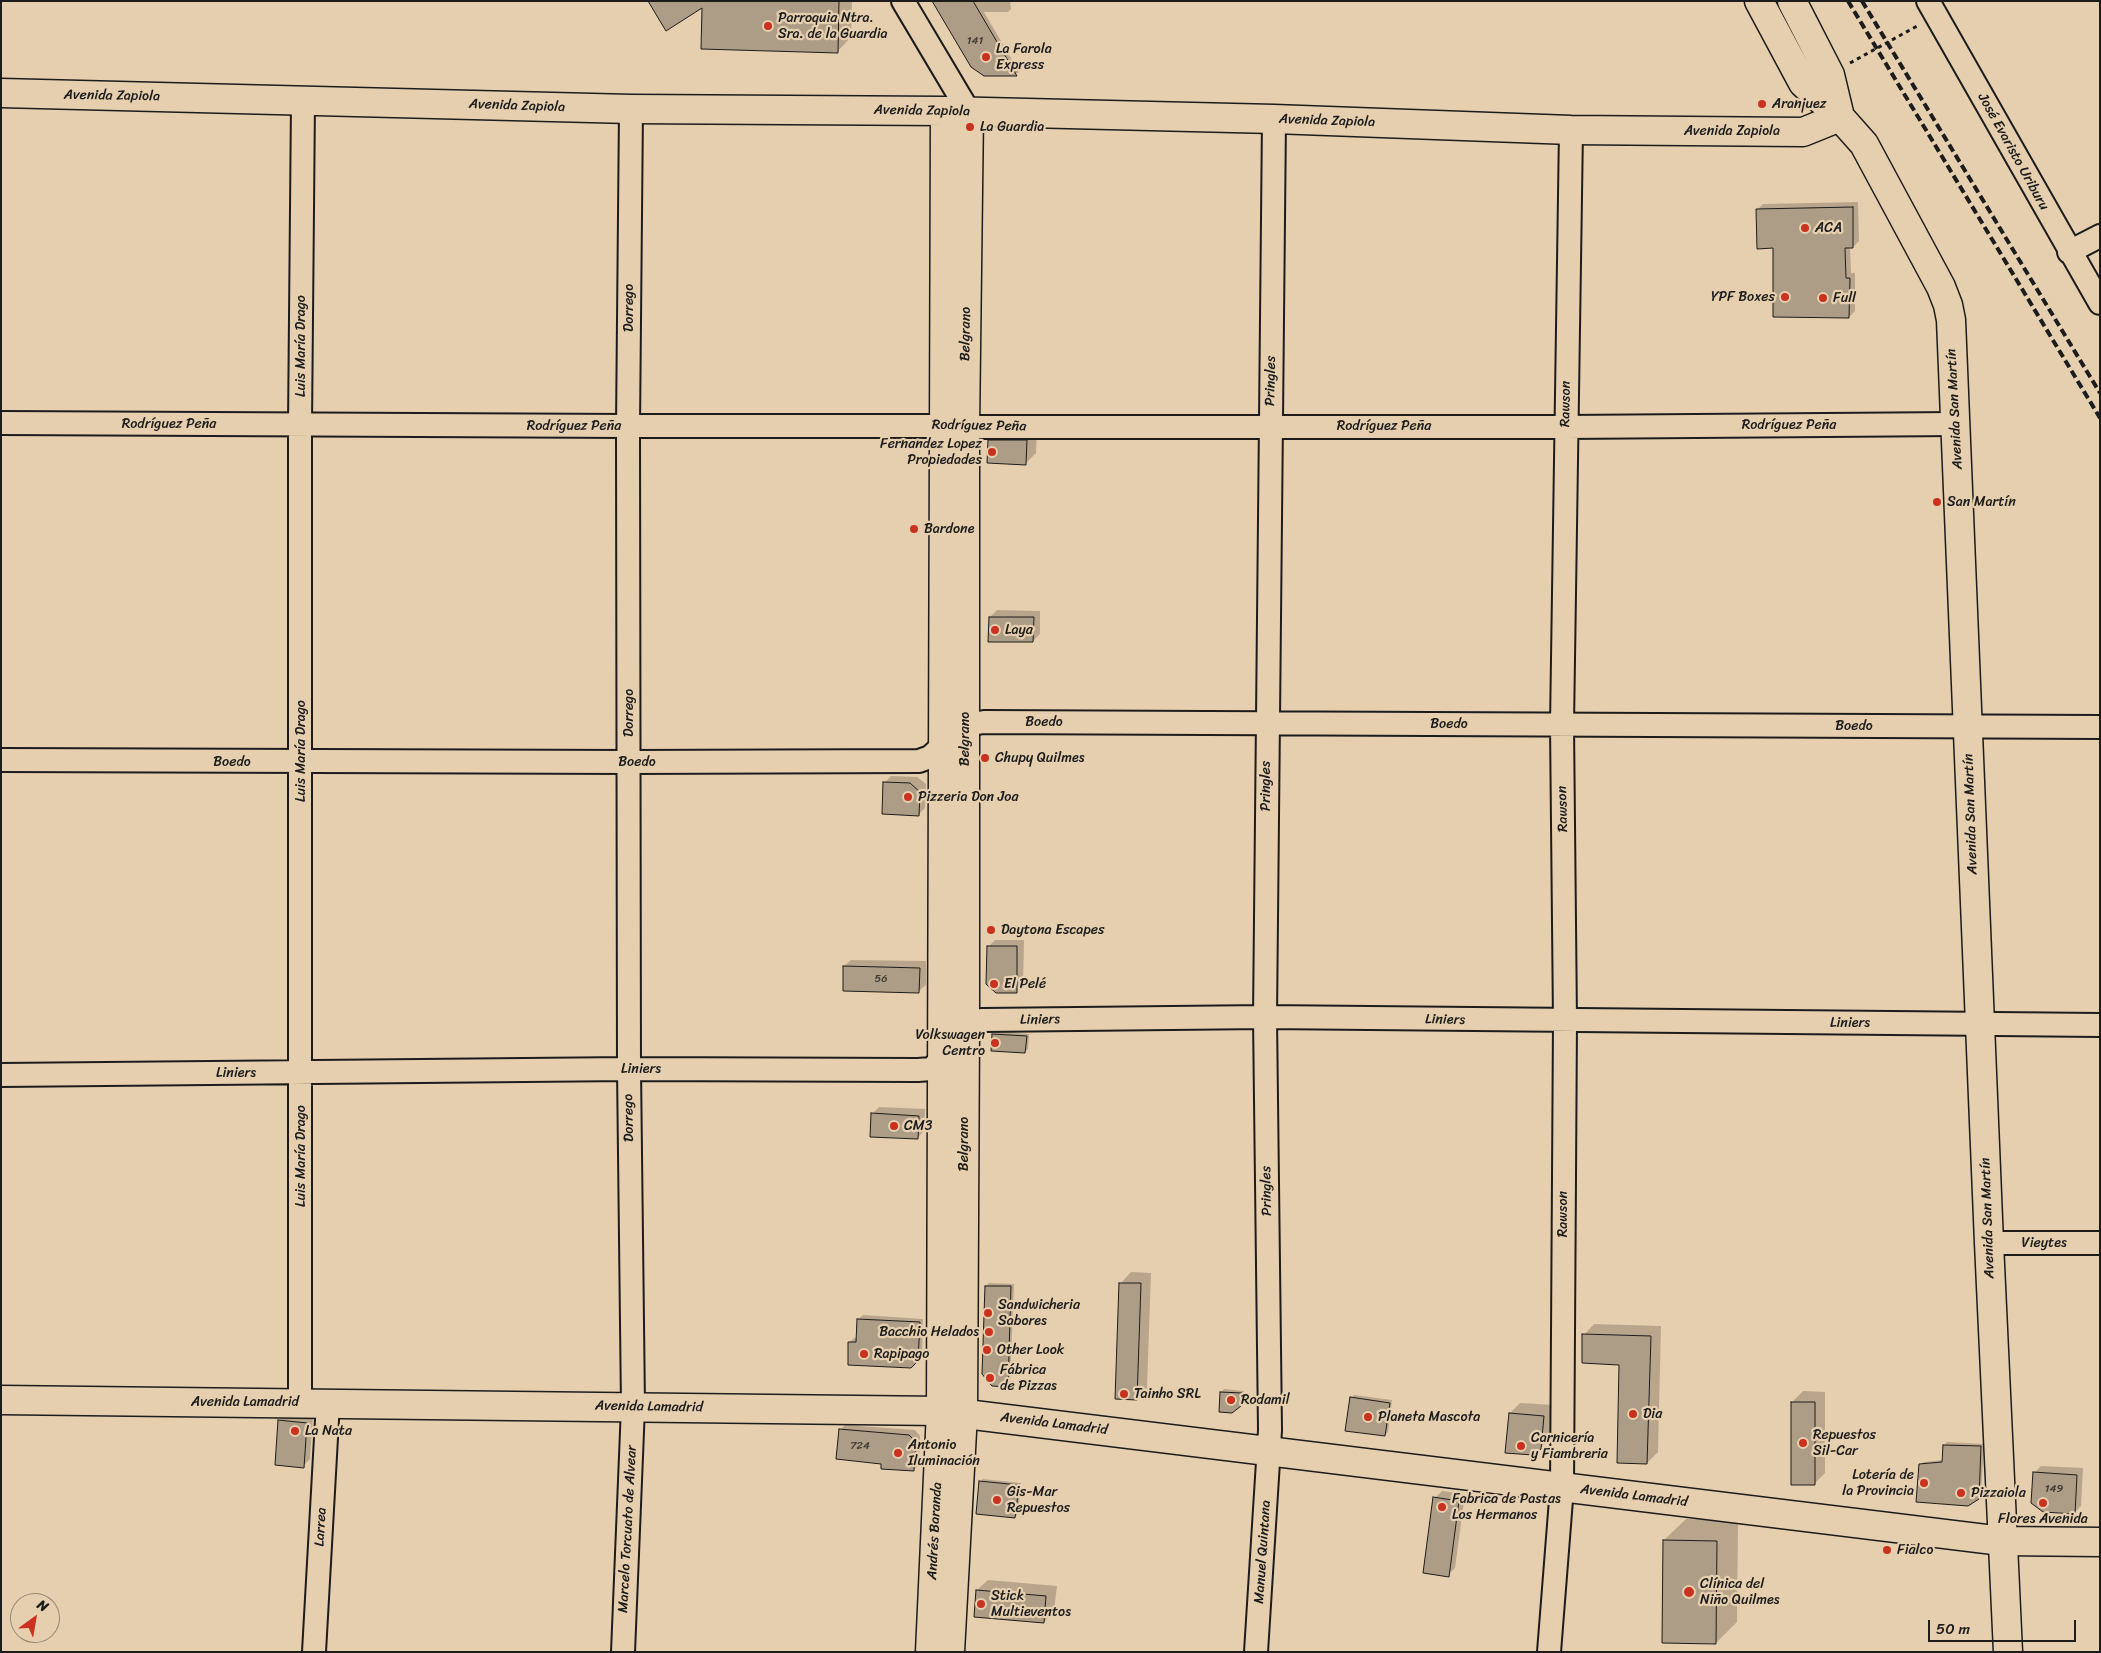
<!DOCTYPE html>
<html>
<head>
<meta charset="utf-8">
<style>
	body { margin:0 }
	#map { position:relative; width:2101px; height:1653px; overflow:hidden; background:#e6cfae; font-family:Sriracha,sans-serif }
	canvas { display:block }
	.frame { position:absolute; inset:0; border:2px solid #1c1c1c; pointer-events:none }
	.north { position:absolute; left:10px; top:1593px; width:50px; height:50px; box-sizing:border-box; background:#e6cfae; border:1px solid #958774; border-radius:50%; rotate:32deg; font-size:14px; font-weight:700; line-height:20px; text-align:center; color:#1c1c1c }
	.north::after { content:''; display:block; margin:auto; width:18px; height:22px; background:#c8321e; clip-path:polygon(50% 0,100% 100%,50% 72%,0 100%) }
	.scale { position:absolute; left:1928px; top:1620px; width:148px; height:22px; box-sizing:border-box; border:2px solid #1c1c1c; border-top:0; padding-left:6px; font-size:15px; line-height:18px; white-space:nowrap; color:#1c1c1c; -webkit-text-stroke:4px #e6cfae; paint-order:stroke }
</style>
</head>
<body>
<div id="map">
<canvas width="2101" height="1653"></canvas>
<div class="frame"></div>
<div class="north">N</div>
<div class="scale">50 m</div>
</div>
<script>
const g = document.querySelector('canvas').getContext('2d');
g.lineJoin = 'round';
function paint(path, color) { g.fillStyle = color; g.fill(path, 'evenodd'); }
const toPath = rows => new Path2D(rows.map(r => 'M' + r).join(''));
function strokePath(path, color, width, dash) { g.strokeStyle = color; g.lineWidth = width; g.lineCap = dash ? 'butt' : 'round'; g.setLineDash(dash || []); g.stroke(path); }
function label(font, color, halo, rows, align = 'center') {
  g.font = font + ' Sriracha,sans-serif'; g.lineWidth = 4.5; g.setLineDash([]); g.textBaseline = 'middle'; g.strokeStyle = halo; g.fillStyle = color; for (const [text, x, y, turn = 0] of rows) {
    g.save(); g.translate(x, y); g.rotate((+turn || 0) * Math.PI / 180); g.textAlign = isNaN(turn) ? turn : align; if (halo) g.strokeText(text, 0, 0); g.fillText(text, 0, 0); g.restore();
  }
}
paint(toPath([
	[649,1,852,1,851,37,837,52,704,3],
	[933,1,1010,1,1011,9,1008,12,984,12,1019,72,1016,74],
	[1858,202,1859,241,1853,247,1850,247,1851,273,1855,273,1855,311,1849,317,1774,247,1757,210,1763,204],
	[1000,430,1037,430,1036,453,1025,464,989,441],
	[997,610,1040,611,1040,634,1033,641,990,617],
	[891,776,917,777,926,784,925,808,918,815,884,783],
	[995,940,1024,940,1023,985,1016,991,988,947],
	[851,960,926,961,926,985,919,991,844,966],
	[996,1031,1029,1034,1028,1049,1025,1052,993,1034],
	[879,1107,925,1109,924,1131,917,1138,872,1114],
	[1131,1272,1151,1273,1147,1388,1136,1398,1121,1283],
	[989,1283,1014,1284,1010,1382,1007,1386,986,1286],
	[863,1315,923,1319,922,1355,910,1366,850,1342,854,1338,857,1338,858,1319],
	[1594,1324,1661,1326,1658,1452,1647,1463,1621,1363,1584,1335],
	[1224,1389,1244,1391,1244,1402,1240,1405,1221,1392],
	[1803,1391,1825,1392,1825,1473,1814,1484,1792,1402],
	[1354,1395,1392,1400,1388,1432,1385,1435,1351,1398],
	[1520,1403,1554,1405,1551,1437,1540,1448,1510,1413],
	[286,1414,313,1416,310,1459,303,1466,279,1421],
	[845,1425,915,1430,920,1436,919,1465,913,1470,883,1462,840,1430],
	[1947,1442,1984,1444,1981,1494,1978,1498,1920,1465,1924,1462,1943,1460,1944,1445],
	[2041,1466,2083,1468,2081,1506,2074,1513,2034,1473],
	[983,1479,1021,1483,1018,1514,1015,1517,980,1482],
	[1442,1491,1465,1494,1455,1568,1448,1575,1435,1498],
	[1686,1519,1738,1520,1737,1622,1716,1643,1664,1540],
	[988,1580,1057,1586,1054,1611,1044,1622,977,1590]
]), '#0003');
const building = toPath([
	[648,1,839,1,838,53,701,49,702,8,666,31,648,1],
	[932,1,973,1,1017,76,984,76,971,67,932,1],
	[1853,207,1853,248,1845,248,1846,278,1850,278,1849,318,1773,317,1773,248,1757,249,1756,209,1853,207],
	[988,440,1027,440,1026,465,987,463,988,440],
	[989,617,1034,617,1033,642,988,642,989,617],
	[883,782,910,783,920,792,919,816,882,814,883,782],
	[987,946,1017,946,1017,993,996,993,986,984,987,946],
	[843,966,920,968,919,993,843,991,843,966],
	[992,1034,1027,1036,1025,1053,991,1051,992,1034],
	[871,1113,919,1116,918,1139,870,1137,871,1113],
	[1119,1283,1141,1283,1137,1400,1115,1399,1119,1283],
	[985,1286,1011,1286,1008,1387,992,1386,982,1374,985,1286],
	[857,1319,920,1322,918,1361,911,1368,848,1365,848,1342,856,1342,857,1319],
	[1582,1334,1651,1336,1647,1464,1617,1463,1619,1365,1582,1363,1582,1334],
	[1220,1392,1242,1393,1241,1406,1232,1413,1219,1412,1220,1392],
	[1350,1397,1390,1403,1385,1436,1345,1431,1350,1397],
	[1791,1402,1815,1402,1815,1485,1791,1485,1791,1402],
	[1509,1413,1544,1416,1541,1449,1533,1455,1505,1453,1509,1413],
	[278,1420,307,1423,304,1468,275,1465,278,1420],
	[839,1429,909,1435,916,1442,914,1471,881,1469,881,1464,836,1459,839,1429],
	[1943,1445,1981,1446,1979,1499,1968,1506,1916,1502,1919,1464,1942,1462,1943,1445],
	[2033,1472,2077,1475,2075,1514,2043,1512,2031,1503,2033,1472],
	[979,1481,1019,1485,1015,1518,976,1514,979,1481],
	[1433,1497,1459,1501,1449,1577,1423,1573,1433,1497],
	[1663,1540,1717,1541,1716,1644,1662,1643,1663,1540],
	[976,1590,1046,1596,1044,1623,974,1617,976,1590]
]);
paint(building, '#ae9d86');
strokePath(building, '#1c1c1c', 1);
const minor = toPath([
	[903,1,969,112],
	[1928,1,2100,303],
	[2069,252,2100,236],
	[1,423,628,426,943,426,965,427,1565,427,1956,424],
	[1,760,630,762,919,761,930,757,965,725,984,722,2100,727],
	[1,1075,629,1069,918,1070,931,1069,943,1058,965,1028,975,1021,983,1020,1265,1017,2100,1025],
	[1989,1243,2100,1243],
	[300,1402,300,425,303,100],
	[314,1652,328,1402],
	[623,1652,633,1407,629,1069,628,426,631,109],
	[1256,1652,1270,1430,1265,1017,1274,119],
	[1549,1652,1562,1487,1565,1021,1562,725,1571,130]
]);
const tertiary = toPath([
	[1,1400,941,1411,2002,1541,2100,1542]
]);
const secondary = toPath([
	[1759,1,1803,83,1840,117,1864,144,1941,287,1948,305,1951,320,1989,1243,2008,1652],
	[1792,1,1830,75,1840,117],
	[1,93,631,109,945,111,1274,119,1571,130,1803,132,1840,117],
	[930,1652,941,1411,945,111],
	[950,1652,963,1413,965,1028,965,427,969,112]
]);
strokePath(minor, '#1c1c1c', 26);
strokePath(tertiary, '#1c1c1c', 31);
strokePath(secondary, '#1c1c1c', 31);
strokePath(toPath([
	[1850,63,1919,25]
]), '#1c1c1c', 3, [4, 4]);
strokePath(minor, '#e6cfae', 22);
strokePath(tertiary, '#e6cfae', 28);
strokePath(secondary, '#e6cfae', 28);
strokePath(toPath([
	[1848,1,2100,418],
	[1862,1,2100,393]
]), '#1c1c1c', 4, [8, 4]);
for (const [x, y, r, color] of [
	[768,26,5,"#c8321e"],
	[986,57,5,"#c8321e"],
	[1762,104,5,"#c8321e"],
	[970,127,5,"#c8321e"],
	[1805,228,5,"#c8321e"],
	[1785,297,5,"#c8321e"],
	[1823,298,5,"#c8321e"],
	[992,452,5,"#c8321e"],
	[1937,502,5,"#c8321e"],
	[914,529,5,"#c8321e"],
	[995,630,5,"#c8321e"],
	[985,758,5,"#c8321e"],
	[908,797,5,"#c8321e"],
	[991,930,5,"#c8321e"],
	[994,984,5,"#c8321e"],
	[995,1043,5,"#c8321e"],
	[894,1126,5,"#c8321e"],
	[988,1313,5,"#c8321e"],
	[989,1332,5,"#c8321e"],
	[987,1350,5,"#c8321e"],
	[864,1354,5,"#c8321e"],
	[990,1378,5,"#c8321e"],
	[1124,1394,5,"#c8321e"],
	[1231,1400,5,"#c8321e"],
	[1633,1414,5,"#c8321e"],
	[1368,1417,5,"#c8321e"],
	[295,1431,5,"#c8321e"],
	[1803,1443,5,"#c8321e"],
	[1521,1446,5,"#c8321e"],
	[898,1453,5,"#c8321e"],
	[1924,1483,5,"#c8321e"],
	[1961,1493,5,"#c8321e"],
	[997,1500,5,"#c8321e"],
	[2043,1503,5,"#c8321e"],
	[1442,1507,5,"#c8321e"],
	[1887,1550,5,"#c8321e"],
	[1689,1592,6,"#c8321e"],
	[981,1604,5,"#c8321e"]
]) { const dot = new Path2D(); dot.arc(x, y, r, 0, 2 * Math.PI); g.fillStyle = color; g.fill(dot); strokePath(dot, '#e6cfae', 2); }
label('11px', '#403c36', null, [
	["141",975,41],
	["56",881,979],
	["724",860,1446],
	["149",2054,1489]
]);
label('14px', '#1c1c1c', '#e6cfae', [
	["Parroquia Ntra.",778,18],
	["Sra. de la Guardia",778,34],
	["La Farola",996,49],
	["Express",996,65],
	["Aranjuez",1772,104],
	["La Guardia",980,127],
	["ACA",1815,228],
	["YPF Boxes",1775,297,"right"],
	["Full",1833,298],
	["Fernandez Lopez",982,444,"right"],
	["Propiedades",982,460,"right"],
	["San Martín",1947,502],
	["Bardone",924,529],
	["Laya",1005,630],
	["Chupy Quilmes",995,758],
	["Pizzeria Don Joa",918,797],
	["Daytona Escapes",1001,930],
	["El Pelé",1004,984],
	["Volkswagen",985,1035,"right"],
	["Centro",985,1051,"right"],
	["CM3",904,1126],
	["Sandwicheria",998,1305],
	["Sabores",998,1321],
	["Bacchio Helados",979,1332,"right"],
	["Other Look",997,1350],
	["Rapipago",874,1354],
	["Fábrica",1000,1370],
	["de Pizzas",1000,1386],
	["Tainho SRL",1134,1394],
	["Rodamil",1241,1400],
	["Dia",1643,1414],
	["Planeta Mascota",1378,1417],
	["La Nata",305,1431],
	["Repuestos",1813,1435],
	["Sil-Car",1813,1451],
	["Carnicería",1531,1438],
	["y Fiambreria",1531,1454],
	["Antonio",908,1445],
	["Iluminación",908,1461],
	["Lotería de",1914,1475,"right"],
	["la Provincia",1914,1491,"right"],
	["Gis-Mar",1007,1492],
	["Repuestos",1007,1508],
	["Pizzaiola",1971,1493],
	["Fabrica de Pastas",1452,1499],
	["Los Hermanos",1452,1515],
	["Flores Avenida",2043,1519,"center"],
	["Fialco",1897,1550],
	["Clínica del",1700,1584],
	["Niño Quilmes",1700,1600],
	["Stick",991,1596],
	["Multieventos",991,1612]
], 'left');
label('14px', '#1c1c1c', '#e6cfae', [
	["Avenida Zapiola",112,96,1],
	["Avenida Zapiola",517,106,2],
	["Avenida Zapiola",922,111,1],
	["Avenida Zapiola",1327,121,2],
	["Avenida Zapiola",1732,131],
	["José Evaristo Uriburu",2013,152,61],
	["Dorrego",629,308,-90],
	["Belgrano",966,334,-89],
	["Luis María Drago",301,346,-90],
	["Pringles",1271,381,-89],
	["Rawson",1566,404,-89],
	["Avenida San Martín",1955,409,-93],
	["Rodríguez Peña",169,424],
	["Rodríguez Peña",1789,425],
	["Rodríguez Peña",574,426],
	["Rodríguez Peña",979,426,1],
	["Rodríguez Peña",1384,426],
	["Dorrego",629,713,-90],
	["Boedo",1044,722],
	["Boedo",1449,724],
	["Boedo",1854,726],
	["Belgrano",965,739,-90],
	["Luis María Drago",301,751,-90],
	["Boedo",232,762],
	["Boedo",637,762],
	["Pringles",1266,786,-90],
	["Rawson",1563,809,-91],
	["Avenida San Martín",1971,814,-92],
	["Liniers",1040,1020,-1],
	["Liniers",1445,1020,1],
	["Liniers",1850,1023],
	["Liniers",641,1069],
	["Liniers",236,1073],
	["Dorrego",629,1118,-91],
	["Belgrano",964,1144,-90],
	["Luis María Drago",301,1156,-90],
	["Pringles",1267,1191,-91],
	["Rawson",1563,1214,-90],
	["Avenida San Martín",1988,1218,-92],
	["Vieytes",2044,1243],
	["Avenida Lamadrid",245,1402],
	["Avenida Lamadrid",649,1407,1],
	["Avenida Lamadrid",1054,1424,7],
	["Avenida Lamadrid",1634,1496,7],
	["Larrea",321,1527,-87],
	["Marcelo Torcuato de Alvear",628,1529,-87],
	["Andrés Baranda",935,1531,-87],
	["Manuel Quintana",1263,1552,-86]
]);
</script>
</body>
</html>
